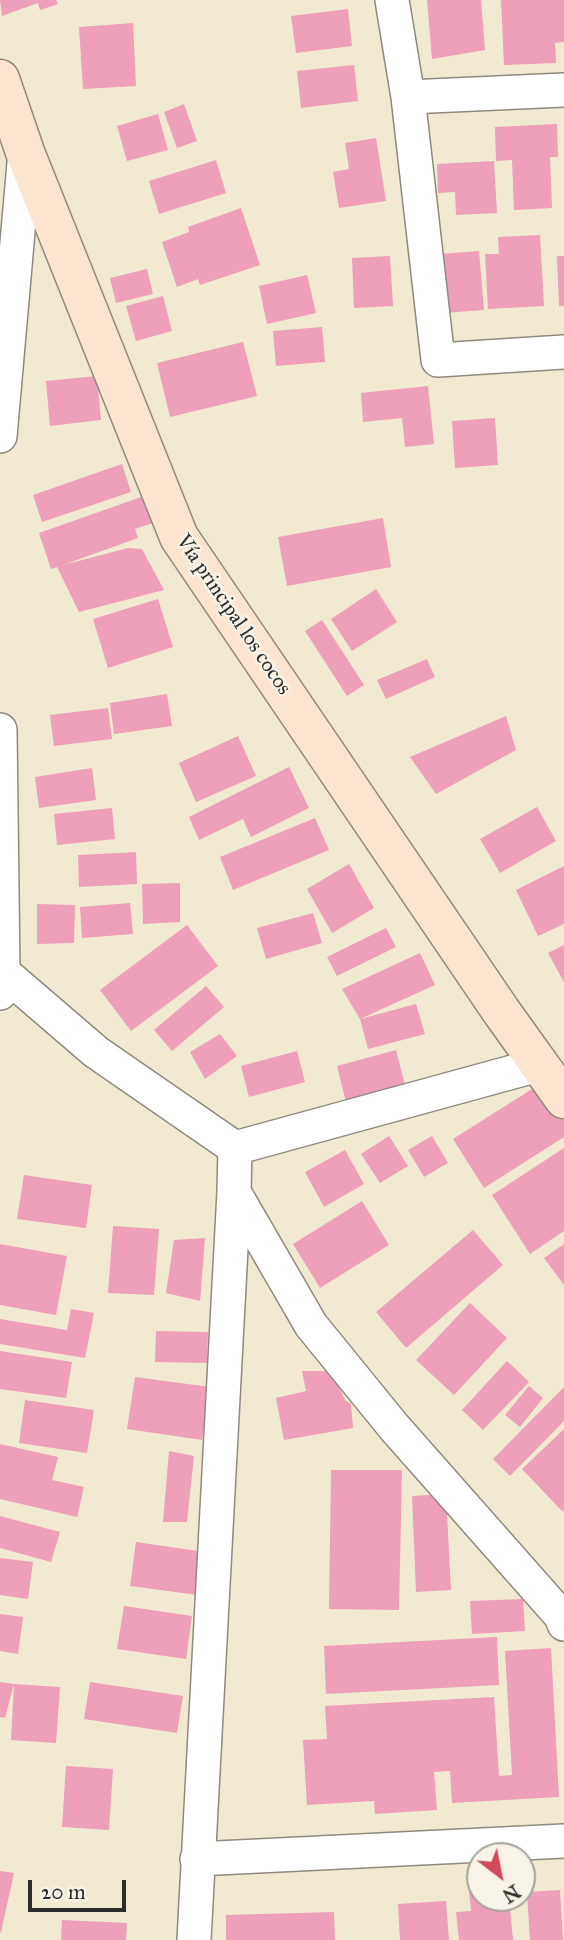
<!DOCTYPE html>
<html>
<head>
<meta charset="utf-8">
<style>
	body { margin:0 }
	#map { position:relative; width:564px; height:1940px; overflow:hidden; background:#f2e9d3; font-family:"IM FELL Great Primer",serif }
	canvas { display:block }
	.north { position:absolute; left:466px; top:1842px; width:70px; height:70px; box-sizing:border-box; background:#f7f3e8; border:2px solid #a5a39c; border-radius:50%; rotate:148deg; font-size:19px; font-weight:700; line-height:28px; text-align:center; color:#2b2b2b }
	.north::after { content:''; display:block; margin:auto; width:24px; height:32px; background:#d1495b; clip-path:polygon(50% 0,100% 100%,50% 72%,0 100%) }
	.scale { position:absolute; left:28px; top:1880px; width:98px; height:32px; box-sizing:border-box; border:4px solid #2b2b2b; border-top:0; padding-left:9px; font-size:21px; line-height:24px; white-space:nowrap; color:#2b2b2b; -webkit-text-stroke:5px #f7f3e8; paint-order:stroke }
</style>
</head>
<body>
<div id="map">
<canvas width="564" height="1940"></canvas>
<div class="north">N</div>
<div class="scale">20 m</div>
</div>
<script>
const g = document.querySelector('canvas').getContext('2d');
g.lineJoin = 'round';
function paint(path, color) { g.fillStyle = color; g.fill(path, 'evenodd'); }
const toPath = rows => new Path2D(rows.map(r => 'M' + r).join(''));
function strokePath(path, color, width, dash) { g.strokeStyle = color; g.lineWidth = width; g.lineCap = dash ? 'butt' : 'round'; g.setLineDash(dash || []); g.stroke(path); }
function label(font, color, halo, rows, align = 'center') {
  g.font = font + ' "IM FELL Great Primer",serif'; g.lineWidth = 5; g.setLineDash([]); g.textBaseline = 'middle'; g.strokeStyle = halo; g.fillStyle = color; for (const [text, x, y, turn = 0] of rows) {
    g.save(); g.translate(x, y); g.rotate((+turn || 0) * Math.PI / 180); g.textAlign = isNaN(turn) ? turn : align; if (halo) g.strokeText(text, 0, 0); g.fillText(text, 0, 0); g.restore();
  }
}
paint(toPath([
	[0,0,56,0,58,4,40,10,38,3,2,16],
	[427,0,481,0,485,50,432,59],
	[501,0,564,0,564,42,555,43,556,63,504,65],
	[348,9,352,46,296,53,291,16],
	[133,23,136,86,83,89,79,27],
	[354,65,358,101,301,108,297,71],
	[184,104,197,141,177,148,164,112],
	[158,114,168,150,127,161,117,126],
	[557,124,558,157,550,157,552,208,514,210,512,160,496,161,495,127],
	[376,138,386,201,339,208,333,172,349,169,345,143],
	[216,160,226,193,159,214,149,181],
	[494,161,497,213,456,215,455,192,438,193,437,164],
	[241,208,260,265,200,285,198,279,177,287,162,242,189,232,188,227],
	[540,235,544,306,488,309,485,254,499,254,498,237],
	[479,251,484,310,444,313,440,254],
	[390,256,393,306,354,308,352,258],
	[557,256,564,256,564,306,559,306],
	[147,269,153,294,116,303,110,278],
	[307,275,316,313,267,324,259,286],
	[163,296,172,331,136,341,126,306],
	[322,327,325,362,276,366,273,331],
	[243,342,257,396,170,417,157,363],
	[97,376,101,420,50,426,46,381],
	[428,386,434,444,405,447,402,418,363,422,361,393],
	[495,418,498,465,455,468,452,421],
	[122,464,131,492,42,522,33,495],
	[144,496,153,523,135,529,138,538,63,565,128,548,142,549,164,590,79,612,57,567,51,569,39,533],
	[383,518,391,567,287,586,278,537],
	[376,589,397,622,352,651,331,619],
	[158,599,173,647,108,668,93,619],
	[322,620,364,685,347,696,305,631],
	[427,659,435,677,386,699,377,680],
	[167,694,172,726,114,734,110,703],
	[108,708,112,739,54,746,50,715],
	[506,716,516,750,436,794,410,757],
	[238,736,256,776,196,802,179,763],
	[289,767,309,808,251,837,243,819,199,840,189,817],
	[92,768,96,800,39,808,35,777],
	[537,807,556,841,500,873,480,839],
	[112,808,115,839,57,845,54,814],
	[315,818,329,850,233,890,220,857],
	[136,852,137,884,79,887,78,855],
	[349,864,374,908,332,933,307,889],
	[564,866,564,924,538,936,516,890],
	[180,883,180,922,143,924,142,884],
	[130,903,133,934,82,938,80,907],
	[37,904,75,905,74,943,37,944],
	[313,913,322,943,266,959,257,928],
	[187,925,218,966,131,1031,100,990],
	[386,928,396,947,337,976,327,957],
	[564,945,564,982,548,953],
	[420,953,435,985,360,1019,342,989],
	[206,986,224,1007,172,1051,154,1030],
	[416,1004,425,1034,368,1049,360,1019],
	[220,1034,237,1056,205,1079,190,1052],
	[396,1050,405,1085,346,1102,337,1066],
	[297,1051,305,1082,249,1097,241,1066],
	[540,1084,564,1121,564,1137,484,1188,453,1139],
	[389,1136,408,1166,380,1183,361,1154],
	[432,1136,448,1163,424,1177,408,1150],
	[564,1148,564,1231,530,1254,492,1195],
	[345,1150,364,1184,324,1207,305,1172],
	[24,1175,92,1185,86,1228,17,1219],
	[362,1201,389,1245,320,1288,293,1244],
	[113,1226,159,1229,154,1295,108,1293],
	[473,1230,503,1265,406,1348,376,1312],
	[205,1238,200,1301,166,1293,174,1240],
	[0,1244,67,1256,56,1315,0,1305],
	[564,1244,564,1285,544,1258],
	[470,1303,507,1338,454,1395,416,1360],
	[71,1309,94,1313,85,1358,0,1344,0,1319,67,1330],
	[156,1331,208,1332,207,1363,155,1362],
	[0,1351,72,1362,66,1398,0,1389],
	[507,1361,529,1382,483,1430,462,1410],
	[302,1371,332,1371,345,1400,351,1404,353,1428,284,1440,276,1398,306,1391],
	[135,1377,210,1387,202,1440,127,1429],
	[529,1386,543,1398,520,1427,505,1415],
	[564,1387,564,1421,510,1476,493,1459],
	[25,1400,94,1410,87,1453,19,1443],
	[564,1429,564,1510,562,1511,522,1469],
	[0,1444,58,1457,52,1480,84,1487,77,1517,0,1499],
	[169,1451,194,1456,187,1522,163,1522],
	[331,1470,402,1470,399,1610,329,1609],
	[446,1494,451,1590,416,1592,412,1496],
	[0,1516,60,1532,51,1562,0,1548],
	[136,1542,205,1552,198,1595,130,1586],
	[0,1558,33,1562,28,1599,0,1595],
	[523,1599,525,1631,472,1634,470,1601],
	[124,1606,192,1616,186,1659,117,1649],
	[0,1614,23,1617,18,1654,0,1651],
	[497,1637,499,1685,326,1694,324,1646],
	[551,1648,559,1797,452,1803,450,1771,434,1772,437,1810,375,1814,374,1801,307,1805,303,1740,327,1739,325,1706,494,1697,499,1776,512,1775,505,1651],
	[0,1682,14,1684,5,1718,0,1717],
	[90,1682,183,1696,177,1733,84,1719],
	[14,1684,60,1687,56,1743,11,1740],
	[66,1766,113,1769,109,1830,62,1827],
	[0,1871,14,1873,1,1932,0,1932],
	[480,1880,480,1898,509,1898,513,1940,459,1940,456,1912,471,1911,468,1881],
	[560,1890,563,1940,530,1940,527,1892],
	[446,1901,449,1940,400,1940,398,1904],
	[334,1912,335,1940,226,1940,226,1915],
	[62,1920,127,1923,126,1940,61,1940]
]), '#ee9fb9');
const street = toPath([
	[392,0,408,97,438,360,564,352],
	[408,97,564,90],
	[0,436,25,152],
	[0,730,3,972,0,993],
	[3,972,96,1052,235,1148,234,1192,311,1325,394,1427,561,1616,564,1624],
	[235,1148,538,1065],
	[197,1859,564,1841],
	[194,1940,234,1192]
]);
const secondary = toPath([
	[0,79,25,152,179,537,501,1011,564,1099]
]);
strokePath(street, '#8e8a7f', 36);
strokePath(secondary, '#8e8a7f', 41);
strokePath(street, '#fff', 33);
strokePath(secondary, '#fce5d0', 38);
label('21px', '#2b2b2b', '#f7f3e8', [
	["Vía principal los cocos",233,615,56]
]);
</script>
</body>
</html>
